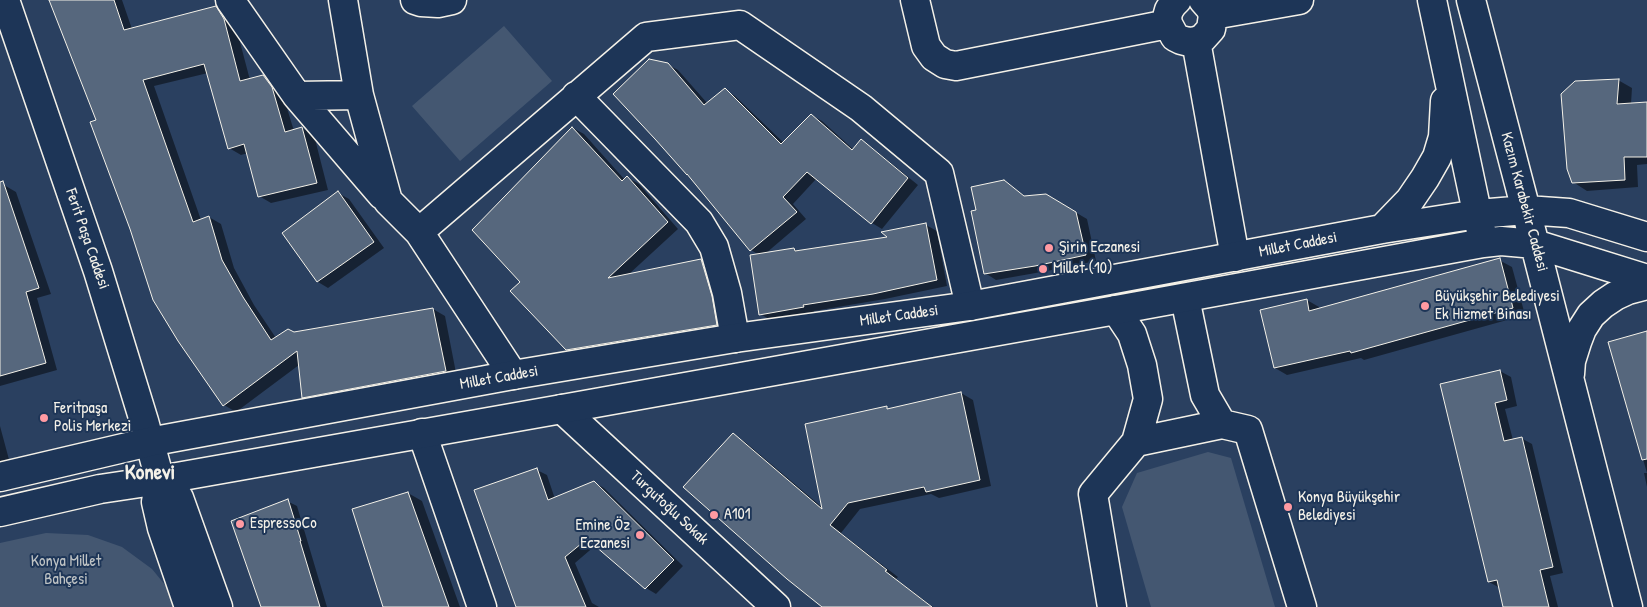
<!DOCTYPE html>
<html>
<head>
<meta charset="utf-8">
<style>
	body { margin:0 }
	canvas { display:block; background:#2a4060 }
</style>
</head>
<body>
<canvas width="1647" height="607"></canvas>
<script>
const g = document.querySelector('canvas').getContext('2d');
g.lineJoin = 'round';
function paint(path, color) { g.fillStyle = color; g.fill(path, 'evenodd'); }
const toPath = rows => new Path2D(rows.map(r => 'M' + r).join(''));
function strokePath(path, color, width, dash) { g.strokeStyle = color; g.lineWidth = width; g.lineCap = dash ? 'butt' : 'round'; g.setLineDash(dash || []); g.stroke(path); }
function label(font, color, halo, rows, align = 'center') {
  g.font = font + ' "Patrick Hand",sans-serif'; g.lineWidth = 4; g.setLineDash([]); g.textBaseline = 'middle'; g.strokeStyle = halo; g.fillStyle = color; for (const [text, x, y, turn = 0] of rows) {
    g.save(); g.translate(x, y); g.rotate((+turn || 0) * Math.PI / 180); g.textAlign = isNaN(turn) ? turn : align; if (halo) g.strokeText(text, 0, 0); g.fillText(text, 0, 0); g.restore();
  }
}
paint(toPath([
	[504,26,552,81,460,161,412,106],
	[1208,452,1231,458,1275,607,1151,607,1122,507,1137,473],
	[46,533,88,535,122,547,152,569,174,596,177,607,0,607,0,543]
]), '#445771');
paint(toPath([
	[50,0,122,0,132,29,216,7,228,14,236,27,250,80,263,76,275,83,283,95,294,131,302,128,314,135,328,190,271,203,259,196,248,153,241,155,229,148,208,73,154,86,201,220,209,217,221,224,234,268,254,305,276,338,294,334,433,309,445,316,457,378,315,404,303,397,299,365,236,412,224,405,97,121],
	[667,64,678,70,708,104,725,90,735,96,784,143,811,115,822,121,854,150,861,141,871,147,918,185,882,229,872,223,817,178,793,204,806,219,765,254,794,249,798,251,890,238,926,225,937,231,947,286,885,299,814,311,814,313,771,320,760,314,759,255,751,250,690,175],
	[1618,80,1632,88,1631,104,1647,103,1647,164,1637,165,1638,187,1587,191,1573,182],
	[573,128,584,134,625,180,628,178,639,184,678,229,628,275,701,260,712,267,727,331,578,356,567,349,522,282],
	[1003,181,1026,197,1046,195,1087,219,1096,261,1047,271,996,280,985,273,978,211],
	[4,185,16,192,51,294,37,298,57,370,0,386,0,186],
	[338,193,349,199,384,248,328,288,318,282],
	[1499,260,1512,267,1525,315,1364,360,1361,358,1287,375,1275,368,1307,300,1319,307,1319,310],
	[1647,333,1647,487,1644,473,1647,473,1609,343],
	[1500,371,1511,377,1517,406,1505,409,1513,440,1521,438,1532,444,1563,573,1550,576,1558,607,1504,607,1500,588,1489,582,1442,385],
	[961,393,973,400,991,486,939,498,931,494,860,509,841,533,898,577,896,579,933,607,823,607,733,435,745,442,823,508,886,408,890,410],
	[0,426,11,467,0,470],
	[537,470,547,475,555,499,594,482,604,488,683,566,656,594,646,588,596,545,575,563,592,603,599,607,517,607],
	[408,493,422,501,460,607,384,607],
	[287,501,297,506,327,607,263,607]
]), '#0007');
const building = toPath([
	[49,0,114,0,124,30,216,6,224,19,240,81,263,75,272,87,285,132,302,127,317,183,258,197,244,144,228,149,204,64,143,80,193,222,209,216,222,260,243,297,271,340,288,329,294,332,433,308,446,371,302,398,297,351,223,406,178,341,153,300,130,229,90,122,96,120,49,0],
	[649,59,668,63,704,105,725,88,781,144,811,114,852,150,861,139,908,178,871,224,807,172,783,197,797,212,750,251,687,174,687,175,655,139,613,94,649,59],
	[1619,79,1617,104,1647,102,1647,157,1624,157,1625,180,1572,183,1567,169,1561,94,1575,81,1619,79],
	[572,127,622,181,627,176,668,222,608,278,701,259,712,296,717,325,566,350,510,291,520,282,472,230,572,127],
	[1004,180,1024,196,1046,194,1076,212,1086,255,1035,266,984,274,971,211,976,210,971,187,1004,180],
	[3,181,39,288,26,292,46,363,0,376,0,182,3,181],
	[338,191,374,242,317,282,282,233,338,191],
	[926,223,937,280,873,294,803,305,804,307,759,315,750,255,794,248,795,251,887,237,881,232,926,223],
	[1500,258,1513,308,1351,353,1350,351,1274,368,1260,310,1307,299,1309,311,1500,258],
	[1647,331,1647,459,1642,460,1608,342,1647,331],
	[1500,370,1507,400,1495,403,1504,441,1522,437,1553,567,1540,570,1549,607,1503,607,1497,580,1488,582,1440,384,1500,370],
	[961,392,980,480,926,492,924,487,848,503,830,525,887,570,885,571,932,607,822,607,787,579,683,487,733,433,822,509,805,424,887,406,887,409,961,392],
	[537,468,548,500,594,481,674,560,645,589,587,539,565,557,586,607,516,607,474,490,537,468],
	[408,492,449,607,383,607,352,509,408,492],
	[288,499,301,541,300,541,320,607,261,607,231,521,288,499]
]);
paint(building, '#56677d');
strokePath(building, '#f4f1e8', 1);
const minor = toPath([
	[5,0,98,271,144,421,160,480],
	[230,0,297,96,359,95],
	[343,0,359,95,388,201,419,232,513,375],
	[415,0,421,2,438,3,452,0],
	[915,0,926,46,934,57,945,64,956,66,1168,24],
	[1177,0,1173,4,1169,10,1167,17,1168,24,1175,37,1181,40,1189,42,1196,41,1202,39,1211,29,1213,15,1210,8,1203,0],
	[1213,15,1299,0],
	[1196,41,1235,257],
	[297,96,382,195],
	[576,96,699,222,714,247,727,293,735,338],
	[419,232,646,37,740,25,861,108,939,173,970,306],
	[1185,298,1205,395,1222,424,1248,430,1302,607],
	[1116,310,1132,334,1142,365,1148,399,1136,442],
	[562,409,776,607],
	[422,433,482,607],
	[1112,607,1093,494,1136,442,1222,424]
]);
const major = toPath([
	[1432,0,1481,231],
	[1471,0,1526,210,1628,607],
	[1382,229,1410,200,1425,178,1437,157,1443,137,1445,101],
	[1570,374,1571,361,1577,342,1582,329,1591,315,1603,304,1615,296,1628,290,1647,285],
	[0,477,149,442,513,375,735,338,970,306,1382,229,1478,214,1526,210,1569,213,1647,237],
	[160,480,179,498,218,607],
	[160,480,156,502,162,528,189,607],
	[0,512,100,489,160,480,562,409,1116,310,1483,243,1501,241,1535,244,1647,279]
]);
strokePath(minor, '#f4f1e8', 31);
strokePath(major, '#f4f1e8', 31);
strokePath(minor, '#1d3557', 28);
strokePath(major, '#1d3557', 28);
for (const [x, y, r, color] of [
	[1049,248,5,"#ff9aa2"],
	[1043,269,5,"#ff9aa2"],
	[1425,306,5,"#ff9aa2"],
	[44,418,5,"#ff9aa2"],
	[1288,507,5,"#ff9aa2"],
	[714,515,5,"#ff9aa2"],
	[240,524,5,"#ff9aa2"],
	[640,535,5,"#ff9aa2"]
]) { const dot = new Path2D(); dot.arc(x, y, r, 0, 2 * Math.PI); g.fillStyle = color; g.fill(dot); strokePath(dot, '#1d3557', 2); }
label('16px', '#f4f1e8', '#1d3557', [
	["Kazım Karabekir Caddesi",1524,202,75],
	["Ferit Paşa Caddesi",87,239,71],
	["Millet Caddesi",1298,245,-11],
	["Millet Caddesi",899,316,-8],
	["Millet Caddesi",499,378,-10],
	["Turgutoğlu Sokak",669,508,43]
]);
label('16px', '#f4f1e8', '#1d3557', [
	["Şirin Eczanesi",1059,248],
	["Millet (10)",1053,269],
	["Büyükşehir Belediyesi",1435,297],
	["Ek Hizmet Binası",1435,315],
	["Feritpaşa",54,409],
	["Polis Merkezi",54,427],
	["Konya Büyükşehir",1298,498],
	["Belediyesi",1298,516],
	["A101",724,515],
	["EspressoCo",250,524],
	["Emine Öz",630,526,"right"],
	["Eczanesi",630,544,"right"]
], 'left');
label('16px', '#bfc3c4', '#1d3557', [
	["Konya Millet",66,562],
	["Bahçesi",66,580]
]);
label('bold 21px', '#f4f1e8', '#1d3557', [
	["Konevi",150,473]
]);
</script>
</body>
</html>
